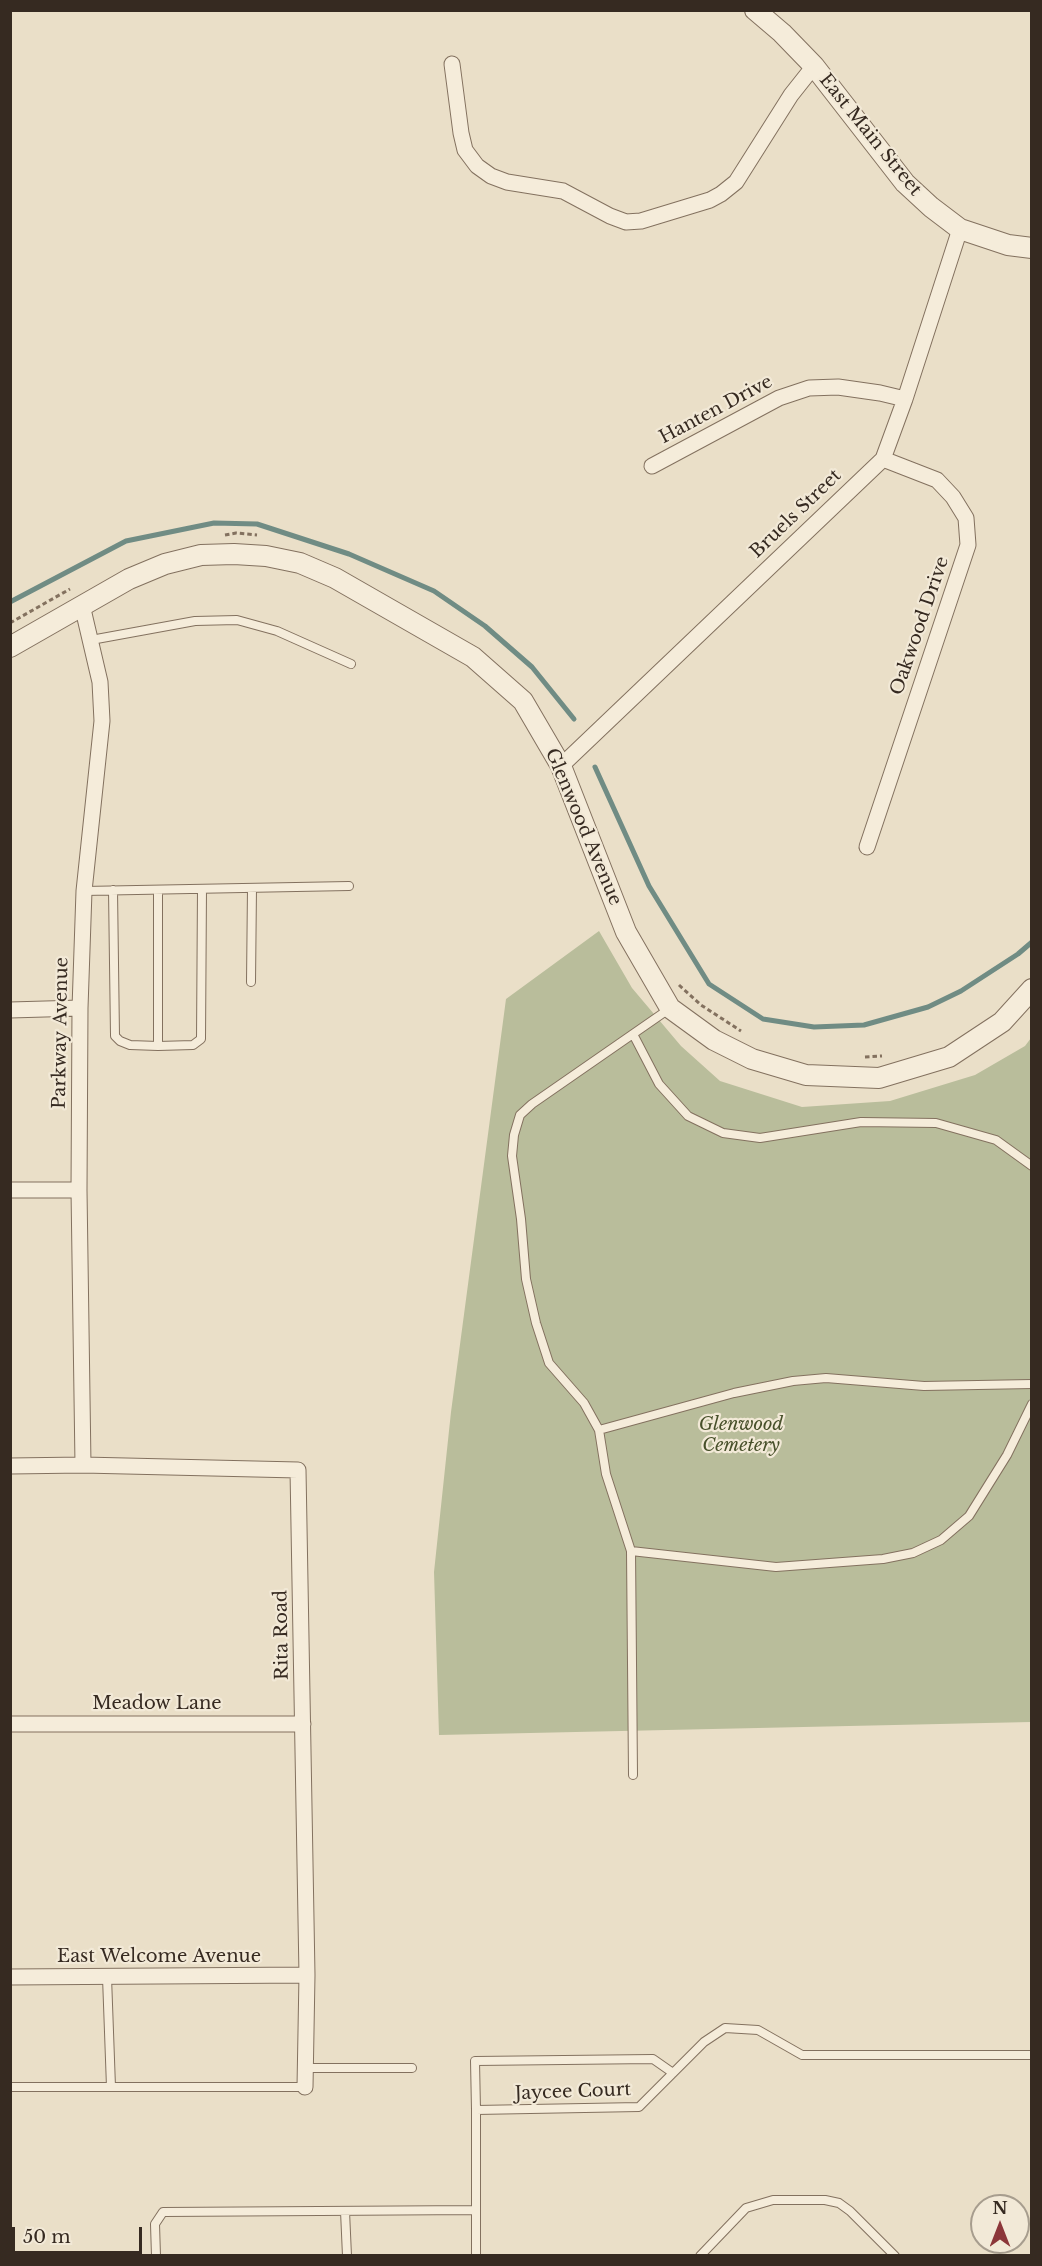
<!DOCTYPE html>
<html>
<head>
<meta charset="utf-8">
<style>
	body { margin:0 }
	#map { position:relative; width:1042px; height:2266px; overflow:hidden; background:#eadfc8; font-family:"Libre Baskerville",serif }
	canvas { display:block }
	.frame { position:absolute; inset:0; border:12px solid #362a21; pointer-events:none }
	.north { position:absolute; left:970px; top:2194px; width:60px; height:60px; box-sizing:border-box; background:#f2e9d7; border:2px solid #a79d8e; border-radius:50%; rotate:0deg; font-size:16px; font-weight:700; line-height:24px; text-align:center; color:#362a21 }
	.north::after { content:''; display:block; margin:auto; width:21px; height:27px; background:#8c3639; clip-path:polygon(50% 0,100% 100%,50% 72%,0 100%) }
	.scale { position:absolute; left:12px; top:2227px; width:130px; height:27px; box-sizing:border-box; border:3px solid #362a21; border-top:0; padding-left:8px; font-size:18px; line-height:21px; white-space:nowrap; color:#362a21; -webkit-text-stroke:4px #f2e9d7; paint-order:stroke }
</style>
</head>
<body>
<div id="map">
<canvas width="1042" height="2266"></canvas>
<div class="frame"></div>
<div class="north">N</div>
<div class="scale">50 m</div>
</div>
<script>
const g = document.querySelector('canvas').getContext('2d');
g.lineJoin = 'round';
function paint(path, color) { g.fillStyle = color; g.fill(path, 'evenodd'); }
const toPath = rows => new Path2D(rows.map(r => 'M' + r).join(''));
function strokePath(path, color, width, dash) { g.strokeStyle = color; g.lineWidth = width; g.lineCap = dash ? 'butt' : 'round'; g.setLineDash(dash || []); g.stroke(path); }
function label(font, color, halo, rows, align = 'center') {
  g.font = font + ' "Libre Baskerville",serif'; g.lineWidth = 4.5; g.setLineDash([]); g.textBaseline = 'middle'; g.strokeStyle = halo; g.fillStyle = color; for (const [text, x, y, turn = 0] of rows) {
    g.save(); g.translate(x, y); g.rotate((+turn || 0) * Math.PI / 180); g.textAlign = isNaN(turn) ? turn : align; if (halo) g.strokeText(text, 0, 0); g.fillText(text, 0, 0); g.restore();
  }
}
paint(toPath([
	[599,931,632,988,681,1046,720,1081,802,1107,890,1101,975,1075,1025,1046,1031,1038,1031,1722,439,1735,434,1572,451,1412,506,999]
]), '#b9bd9b');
strokePath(toPath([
	[10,602,126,541,214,523,257,524,349,554,434,591,485,626,532,667,574,719],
	[595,767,649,886,709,984,763,1019,814,1027,864,1025,928,1007,961,991,1018,954,1032,942]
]), '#708c84', 5);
const service = toPath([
	[91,640,195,621,237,620,277,631,351,664],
	[113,890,115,1036,120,1041,130,1045,158,1046,193,1045,201,1039,202,889],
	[158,890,158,1046],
	[84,891,349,886],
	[251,982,252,888],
	[633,1034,659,1084,688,1116,723,1133,760,1138,861,1122,936,1123,996,1140,1032,1166],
	[599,1430,734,1393,793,1381,826,1378,924,1386,1032,1384],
	[631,1551,776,1567,883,1559,913,1553,941,1540,969,1516,1007,1455,1032,1404],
	[633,1775,631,1551,606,1474,599,1430,584,1403,549,1363,536,1323,526,1279,521,1219,512,1156,514,1135,520,1115,532,1104,669,1009],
	[107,1977,111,2087],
	[305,2068,412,2068],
	[10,2087,305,2087],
	[476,2110,475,2061,653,2059,673,2073],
	[345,2211,347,2256],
	[156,2256,155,2224,163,2212,476,2210],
	[476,2256,476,2110,639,2107,704,2042,725,2028,758,2030,802,2055,1032,2055],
	[700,2256,746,2208,773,2200,825,2200,839,2203,850,2211,895,2256]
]);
const minor = toPath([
	[452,64,461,133,465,150,477,166,491,176,507,182,563,191,610,216,626,222,641,221,710,200,721,194,736,182,791,95,814,66],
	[652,466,779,398,809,388,838,387,880,393,905,399],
	[82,605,100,682,102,721,84,891,80,1008,79,1190,83,1465],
	[561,766,883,459,905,399,960,229],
	[867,847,968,545,966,518,953,497,937,480,883,459],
	[10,1010,80,1008],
	[10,1190,79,1190],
	[10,1466,83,1465,298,1470,307,1975,305,2087],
	[10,1724,303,1724],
	[10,1977,307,1975]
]);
const tertiary = toPath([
	[755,10,782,33,814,66,905,183,931,207,960,229,1008,245,1032,248],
	[10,647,129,579,165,564,201,555,234,554,266,556,300,563,335,578,473,657,523,701,561,766,626,932,670,1008,714,1040,752,1059,806,1075,879,1078,949,1057,1002,1022,1032,989]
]);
strokePath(service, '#83715f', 10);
strokePath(minor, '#83715f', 17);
strokePath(tertiary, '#83715f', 22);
strokePath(toPath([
	[225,535,236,533,257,535],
	[10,623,70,589],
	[679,985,701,1005,741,1031],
	[865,1057,882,1056]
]), '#83715f', 3, [4.5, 3]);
strokePath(service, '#f5ecda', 8);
strokePath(minor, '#f5ecda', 15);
strokePath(tertiary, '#f5ecda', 20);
label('18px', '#362a21', '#f2e9d7', [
	["East Main Street",870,135,51],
	["Hanten Drive",716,410,-28],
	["Bruels Street",796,514,-44],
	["Oakwood Drive",920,626,-71],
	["Glenwood Avenue",583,827,67],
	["Parkway Avenue",61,1033,-89],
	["Rita Road",282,1635,-91],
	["Meadow Lane",157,1704],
	["East Welcome Avenue",159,1957],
	["Jaycee Court",573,2092,-2]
]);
label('italic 18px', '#47502a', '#f2e9d7', [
	["Glenwood",741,1425],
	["Cemetery",741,1446]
]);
</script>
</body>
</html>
